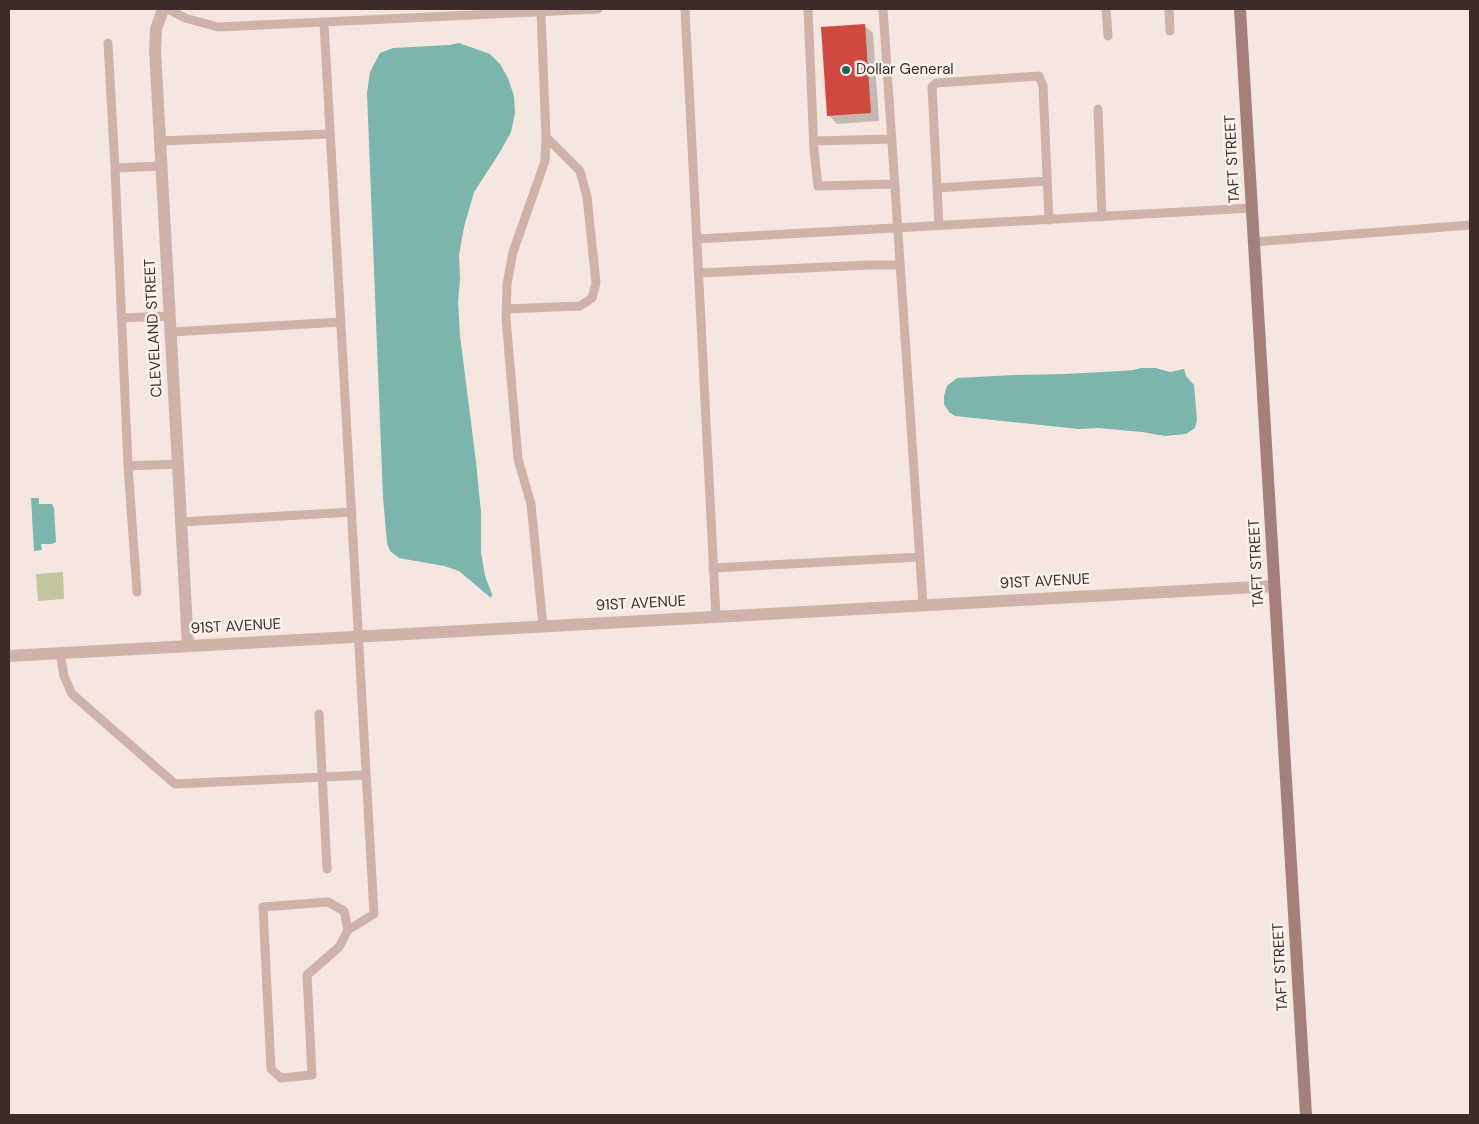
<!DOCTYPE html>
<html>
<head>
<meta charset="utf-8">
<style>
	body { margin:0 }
	#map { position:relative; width:1479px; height:1124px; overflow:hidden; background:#f5e6df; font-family:"DM Sans",sans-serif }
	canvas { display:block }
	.frame { position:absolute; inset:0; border:10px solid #3c2c29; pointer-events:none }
</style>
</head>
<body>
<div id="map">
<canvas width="1479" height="1124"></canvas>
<div class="frame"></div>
</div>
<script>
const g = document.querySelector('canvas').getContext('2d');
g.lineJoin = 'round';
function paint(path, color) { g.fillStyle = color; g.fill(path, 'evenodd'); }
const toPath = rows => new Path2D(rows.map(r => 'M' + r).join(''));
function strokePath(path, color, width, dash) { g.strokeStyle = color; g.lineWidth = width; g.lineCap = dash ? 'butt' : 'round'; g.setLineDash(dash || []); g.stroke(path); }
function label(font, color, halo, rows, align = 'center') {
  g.font = font + ' "DM Sans",sans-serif'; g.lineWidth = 5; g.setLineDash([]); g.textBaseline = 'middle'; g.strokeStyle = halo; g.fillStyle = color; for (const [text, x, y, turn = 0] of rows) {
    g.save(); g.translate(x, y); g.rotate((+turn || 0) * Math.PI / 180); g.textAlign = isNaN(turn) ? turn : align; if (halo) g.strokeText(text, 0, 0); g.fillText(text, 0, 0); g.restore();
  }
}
paint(toPath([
	[63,572,64,599,38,601,36,574]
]), '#c1c69d');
paint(toPath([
	[459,43,490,54,500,64,508,78,514,96,515,113,511,132,500,152,474,192,464,227,459,255,460,280,458,301,460,336,476,462,481,512,481,552,485,576,492,594,491,598,459,571,444,566,399,558,390,551,387,543,383,497,367,93,370,72,380,53,393,48,449,45],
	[1141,368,1156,368,1170,372,1184,369,1186,376,1194,385,1197,420,1195,428,1186,434,1165,436,1142,432,1098,428,1079,429,955,416,949,412,944,404,944,396,947,386,957,378,1014,375,1065,374,1122,371,1133,370],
	[31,498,39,498,39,504,52,504,54,508,56,542,52,544,41,544,42,550,34,551]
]), '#7bb5ac');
paint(toPath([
	[864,25,873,33,879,121,837,124,829,115]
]), '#0003');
paint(toPath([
	[865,24,871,113,827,116,821,27]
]), '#d14841');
strokePath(toPath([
	[168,9,185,18,218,27,598,9],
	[685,9,716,616],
	[808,9,814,150,818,186,894,184],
	[883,9,923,605],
	[1106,9,1108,36],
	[1169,9,1170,31],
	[541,12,546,137,545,161,513,252,507,284,506,318,518,459,531,504,543,626],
	[324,23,374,914,348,930,339,947,307,975,312,1075,281,1078,271,1069,263,907,328,902,344,911,348,930],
	[108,43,115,168,128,466,137,592],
	[1098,109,1102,217],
	[160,141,329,134],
	[814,141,892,139],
	[115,168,161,166],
	[937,188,1047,181],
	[939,226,932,87,936,83,1039,76,1043,86,1049,220],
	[697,239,1252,208],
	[1254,242,1470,225],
	[699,273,869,265,900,265],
	[506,309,580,306,592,298,596,283,587,197,580,171,546,137],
	[122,318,170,316],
	[171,332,341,322],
	[128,466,178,464],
	[180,522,352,512],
	[713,568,920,557],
	[60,653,64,676,72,694,175,784,366,775],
	[319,714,327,869]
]), '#cfb3a9', 9);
strokePath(toPath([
	[163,9,156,29,155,50,188,646],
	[9,656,1274,586]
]), '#cfb3a9', 12);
strokePath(toPath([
	[1240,9,1306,1115]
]), '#a3817a', 12);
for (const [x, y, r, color] of [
	[846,70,5,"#1a6259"]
]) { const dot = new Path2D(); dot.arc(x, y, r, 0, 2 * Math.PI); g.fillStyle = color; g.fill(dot); strokePath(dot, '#fcf2ec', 2); }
label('15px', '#3c2c29', '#fcf2ec', [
	["Dollar General",856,70]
], 'left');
label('15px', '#3c2c29', '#fcf2ec', [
	["TAFT STREET",1233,159,-93],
	["CLEVELAND STREET",154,328,-93],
	["TAFT STREET",1257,563,-93],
	["91ST AVENUE",1045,582,-3],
	["91ST AVENUE",641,604,-3],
	["91ST AVENUE",236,627,-3],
	["TAFT STREET",1281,967,-93]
]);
</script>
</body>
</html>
